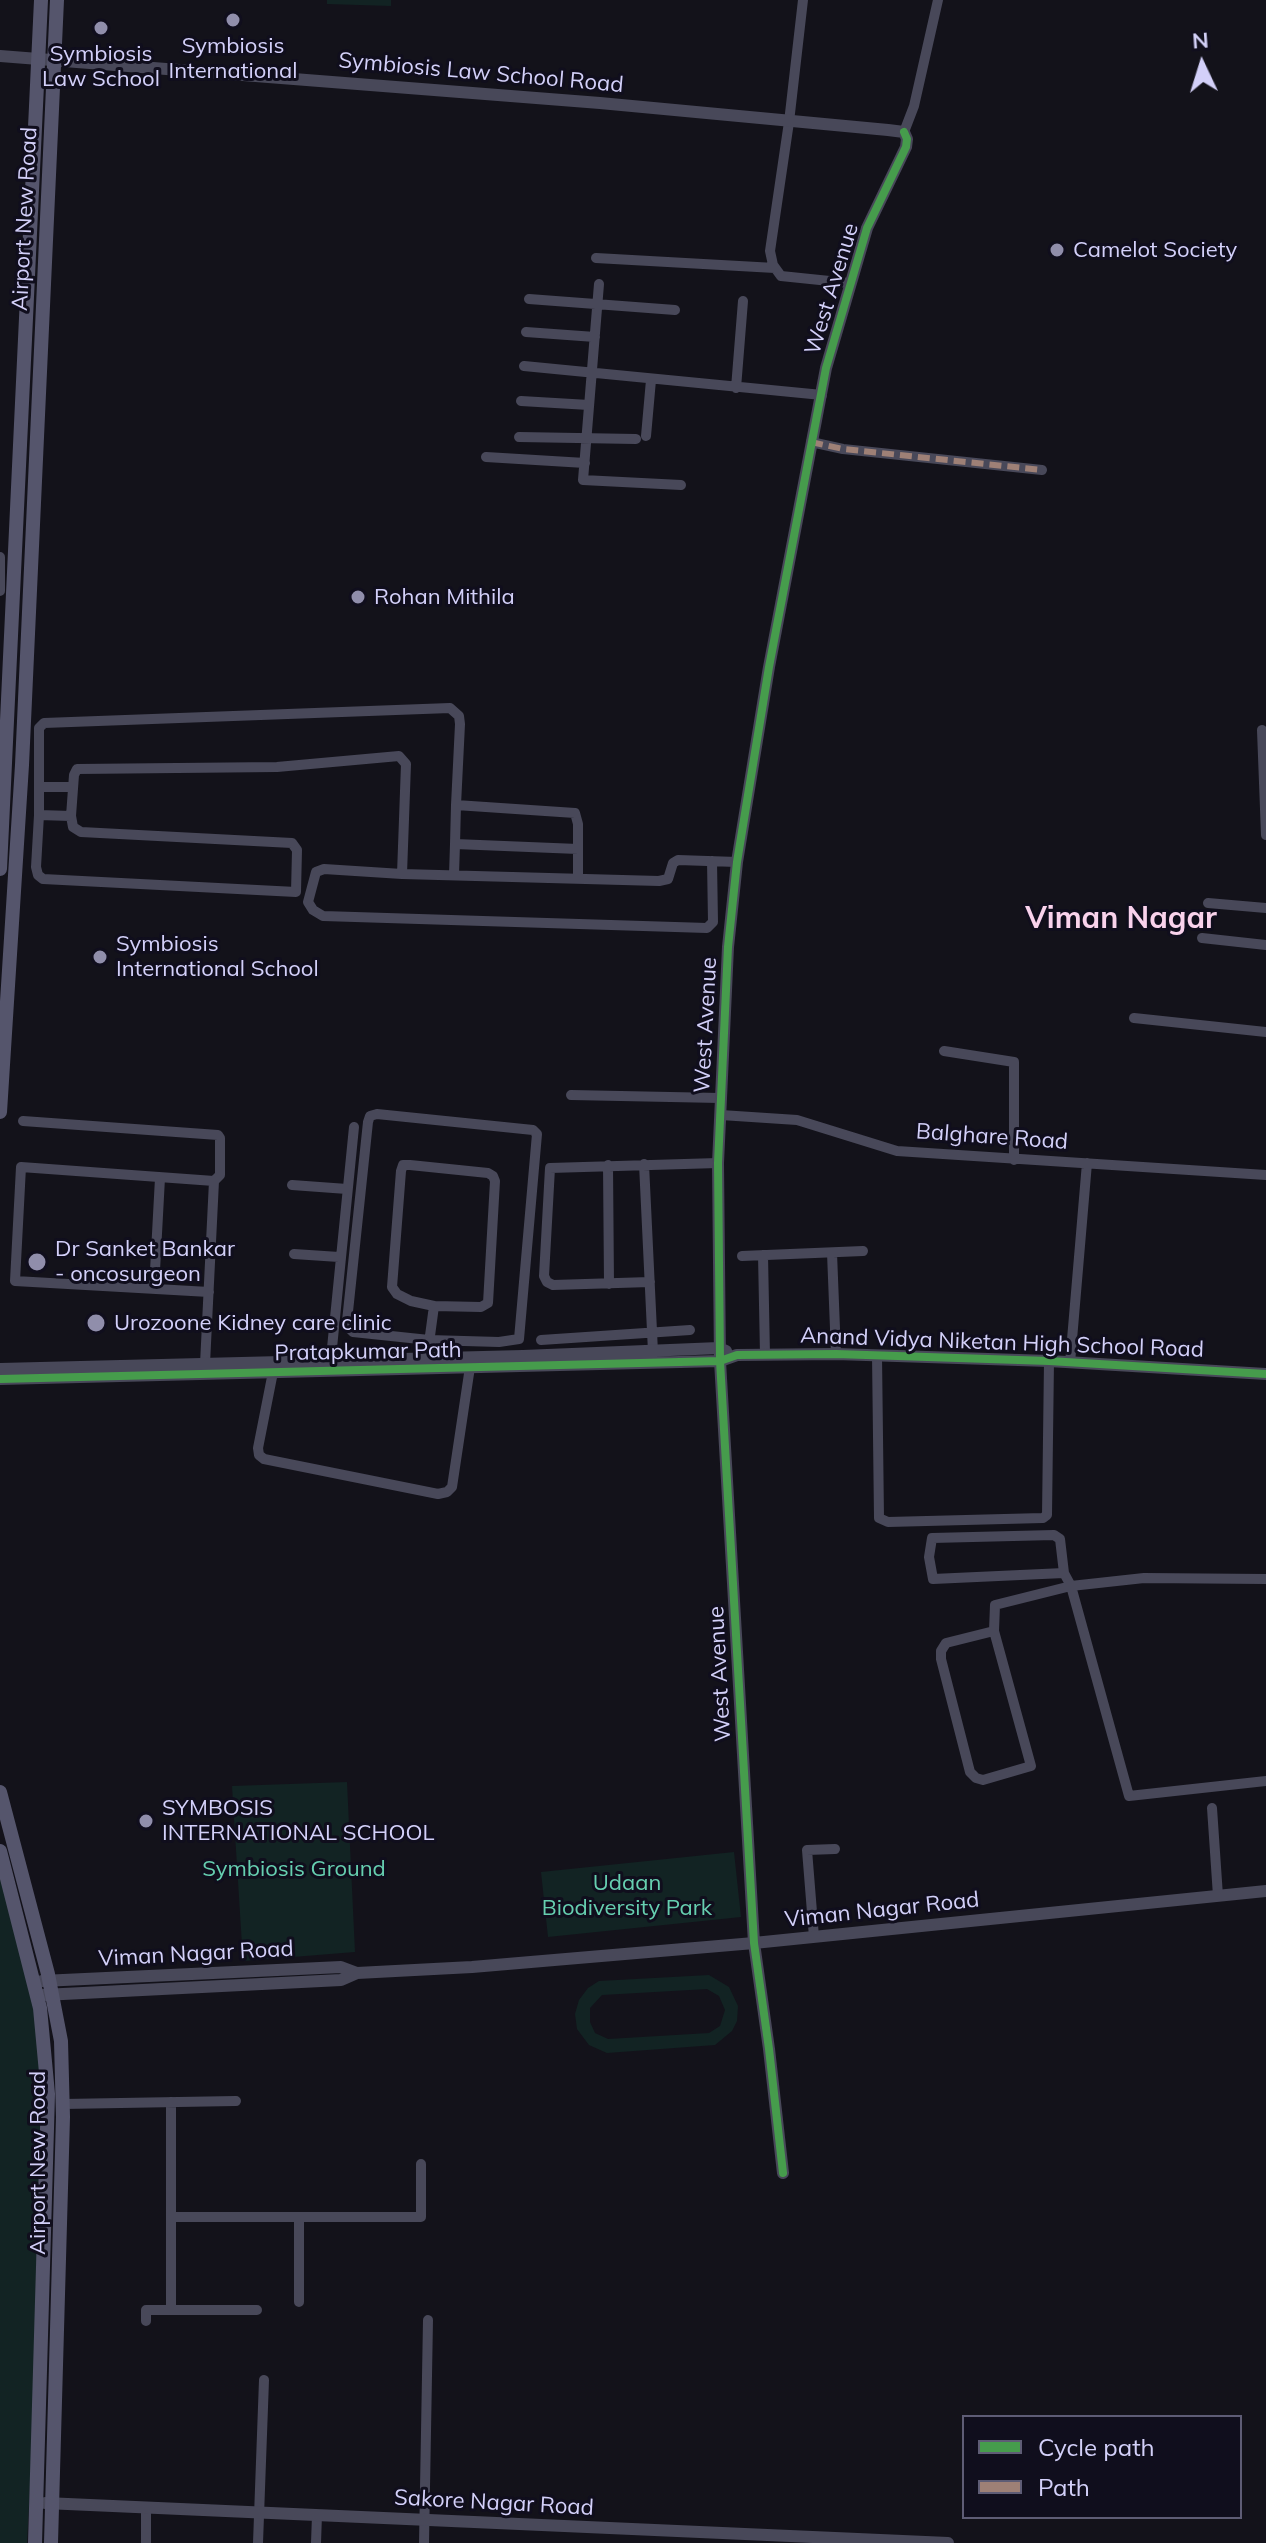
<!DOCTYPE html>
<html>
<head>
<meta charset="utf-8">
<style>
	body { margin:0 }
	#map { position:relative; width:1266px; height:2543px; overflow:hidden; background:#13121a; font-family:Mulish,sans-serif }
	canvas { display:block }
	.legend { position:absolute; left:962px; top:2415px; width:280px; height:104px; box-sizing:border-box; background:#100e1d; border:2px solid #5e5c75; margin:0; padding:10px 14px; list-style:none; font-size:24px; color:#d3d0f9 }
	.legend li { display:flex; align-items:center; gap:16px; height:40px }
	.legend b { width:40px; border:2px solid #5e5c75 }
	.north { position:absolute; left:1162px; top:24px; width:80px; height:80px; -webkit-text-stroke:6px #100e1d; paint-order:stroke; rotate:356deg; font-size:22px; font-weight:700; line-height:32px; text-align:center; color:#d3d0f9 }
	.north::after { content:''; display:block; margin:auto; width:28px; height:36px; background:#d3d0f9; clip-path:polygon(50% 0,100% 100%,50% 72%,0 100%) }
</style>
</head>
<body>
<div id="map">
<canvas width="1266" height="2543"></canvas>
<ul class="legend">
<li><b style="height:10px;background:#469c4c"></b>Cycle path</li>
<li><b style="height:10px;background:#9e8076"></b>Path</li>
</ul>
<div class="north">N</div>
</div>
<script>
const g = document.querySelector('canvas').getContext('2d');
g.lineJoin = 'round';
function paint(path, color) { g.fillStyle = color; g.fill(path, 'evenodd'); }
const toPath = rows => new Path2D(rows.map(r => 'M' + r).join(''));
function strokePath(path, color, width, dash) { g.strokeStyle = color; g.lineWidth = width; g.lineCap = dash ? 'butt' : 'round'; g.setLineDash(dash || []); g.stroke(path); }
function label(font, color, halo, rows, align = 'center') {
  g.font = font + ' Mulish,sans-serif'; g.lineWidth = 6; g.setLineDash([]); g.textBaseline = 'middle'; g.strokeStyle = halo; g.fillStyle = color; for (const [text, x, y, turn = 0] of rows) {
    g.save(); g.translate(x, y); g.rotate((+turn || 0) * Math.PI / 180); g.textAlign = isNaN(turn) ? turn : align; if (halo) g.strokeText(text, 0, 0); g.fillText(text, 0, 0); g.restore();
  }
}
paint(toPath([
	[327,0,391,0,391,6,327,4],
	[347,1782,355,1952,243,1961,232,1786],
	[734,1852,741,1917,548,1937,541,1872],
	[0,1874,36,2010,42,2074,32,2450,27,2543,0,2543],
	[709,1975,729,1987,738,2006,737,2021,732,2031,715,2045,607,2053,589,2045,577,2029,575,2014,579,2000,588,1988,599,1981],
	[707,1989,719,1996,725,2010,720,2026,709,2033,608,2039,595,2033,590,2022,590,2008,602,1995]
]), '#122323');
strokePath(toPath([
	[803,0,789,122,770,251,773,265,781,276,849,283],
	[904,132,914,106,938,0],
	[596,258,775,268],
	[599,284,583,480,681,485],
	[529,299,675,310],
	[526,332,595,337],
	[524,366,822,395],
	[736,388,743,301],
	[521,401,589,405],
	[646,436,651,380],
	[519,437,636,439],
	[811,442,843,449,1042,470],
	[486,457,585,463],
	[0,557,0,591],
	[1262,730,1266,835],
	[39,787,73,787],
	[39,815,39,728,44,723,450,708,459,716,460,724,456,805,575,813,578,824,578,878],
	[39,815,71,816,73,827,81,832,292,843,297,850,296,892,43,879,38,875,36,867,39,815],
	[71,816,74,775,77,769,277,767,399,756,406,764,402,874],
	[455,844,456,805],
	[712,861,713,922,707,928,323,916,313,910,308,902,316,872,324,869,402,874,659,881,668,879,673,863,678,860,737,862],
	[454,875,455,844,578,849],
	[1208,903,1266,908],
	[1202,938,1266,945],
	[1134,1018,1266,1032],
	[944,1051,1014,1062,1014,1160],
	[571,1095,720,1098],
	[377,1114,533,1130,537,1134,519,1339,499,1342,429,1340,353,1332,349,1328,347,1321,368,1122,370,1116,377,1114],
	[721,1115,797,1120,897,1151,1266,1175],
	[23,1121,218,1135,220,1138,220,1175,214,1181,205,1364],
	[644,1164,653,1352],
	[608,1165,609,1284],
	[292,1185,347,1189],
	[832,1253,836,1354],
	[294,1254,339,1257],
	[763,1255,765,1355],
	[742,1256,863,1251],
	[650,1282,553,1285,547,1282,544,1276,550,1168,718,1163],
	[154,1289,160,1178],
	[209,1292,15,1281,21,1167,214,1181],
	[541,1340,690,1330],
	[877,1355,879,1518,888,1522,1043,1518,1047,1515,1049,1361],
	[427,1358,434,1306,411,1301,397,1294,392,1287,401,1171,403,1165,410,1165,488,1173,493,1176,495,1181,488,1303,481,1307,434,1306],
	[1070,1363,1087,1163],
	[330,1368,354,1127],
	[273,1372,258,1448,259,1455,264,1459,438,1494,447,1492,452,1487,470,1367],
	[1064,1573,933,1579,929,1557,932,1538,1054,1535,1060,1539,1064,1573,1071,1586,1129,1796,1266,1781],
	[994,1631,946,1643,941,1651,941,1659,970,1772,976,1778,983,1780,1031,1766,994,1631,995,1605,1071,1586,1144,1578,1266,1579],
	[1212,1808,1218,1896],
	[814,1937,807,1850,835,1849],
	[171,2102,171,2308],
	[63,2104,236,2101],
	[172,2217,421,2217,421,2164],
	[299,2302,299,2217],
	[146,2321,146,2310,257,2310],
	[146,2543,146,2508],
	[258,2543,264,2380],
	[316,2543,317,2515],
	[424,2543,428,2320]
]), '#484859', 10);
strokePath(toPath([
	[0,56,600,103,888,130,904,132,907,139,906,147,867,228,826,368,769,667,737,862,728,947,718,1163,720,1361,754,1943,769,2049,783,2173],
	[0,1369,523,1356,719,1348,726,1351],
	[0,1379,720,1361,737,1355,836,1354,1049,1361,1266,1374],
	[42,1981,341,1967,357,1973],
	[43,1995,341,1980,357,1973,472,1967,754,1943,1266,1891],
	[45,2503,948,2543]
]), '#484859', 12);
strokePath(toPath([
	[0,869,41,0],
	[0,1112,22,765,57,0],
	[0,1792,48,1974,61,2041,63,2117,51,2543],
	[0,1851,40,2008,48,2094,35,2543]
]), '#55556c', 14);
strokePath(toPath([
	[811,442,843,449,1042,470]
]), '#9e8076', 6, [12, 6]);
strokePath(toPath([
	[0,1379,720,1361,737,1355,836,1354,1049,1361,1266,1374],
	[783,2173,769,2049,754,1943,720,1361,718,1163,728,947,737,862,769,667,826,368,867,228,906,147,907,139,904,132]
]), '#469c4c', 8);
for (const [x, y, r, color] of [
	[233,20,8,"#908eab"],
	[101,28,8,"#908eab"],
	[1057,250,8,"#908eab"],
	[358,597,8,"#908eab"],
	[100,957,8,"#908eab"],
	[37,1262,10,"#908eab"],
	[96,1323,10,"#908eab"],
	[146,1821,8,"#908eab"]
]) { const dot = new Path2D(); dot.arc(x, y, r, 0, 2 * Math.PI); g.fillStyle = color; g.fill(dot); strokePath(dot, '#100e1d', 3); }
label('22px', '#d3d0f9', '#100e1d', [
	["Symbiosis",233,46,"center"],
	["International",233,71,"center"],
	["Symbiosis",101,54,"center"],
	["Law School",101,79,"center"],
	["Camelot Society",1073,250],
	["Rohan Mithila",374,597],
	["Symbiosis",116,944],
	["International School",116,969],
	["Dr Sanket Bankar",55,1249],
	["- oncosurgeon",55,1274],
	["Urozoone Kidney care clinic",114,1323],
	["SYMBOSIS",162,1808],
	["INTERNATIONAL SCHOOL",162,1833]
], 'left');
label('22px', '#d3d0f9', '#100e1d', [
	["Symbiosis Law School Road",481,73,5],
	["Airport New Road",25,219,-87],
	["West Avenue",832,289,-73],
	["West Avenue",706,1025,-87],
	["Balghare Road",992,1137,4],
	["Anand Vidya Niketan High School Road",1002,1343,2],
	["Pratapkumar Path",368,1352,-1],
	["West Avenue",720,1674,-93],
	["Viman Nagar Road",882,1910,-6],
	["Viman Nagar Road",196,1954,-3],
	["Airport New Road",38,2163,-90],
	["Sakore Nagar Road",494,2503,3]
]);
label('22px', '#66cfb0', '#100e1d', [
	["Symbiosis Ground",294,1869],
	["Udaan",627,1883],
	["Biodiversity Park",627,1908]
]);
label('bold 30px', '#f9d2ec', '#100e1d', [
	["Viman Nagar",1121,919]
]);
</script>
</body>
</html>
